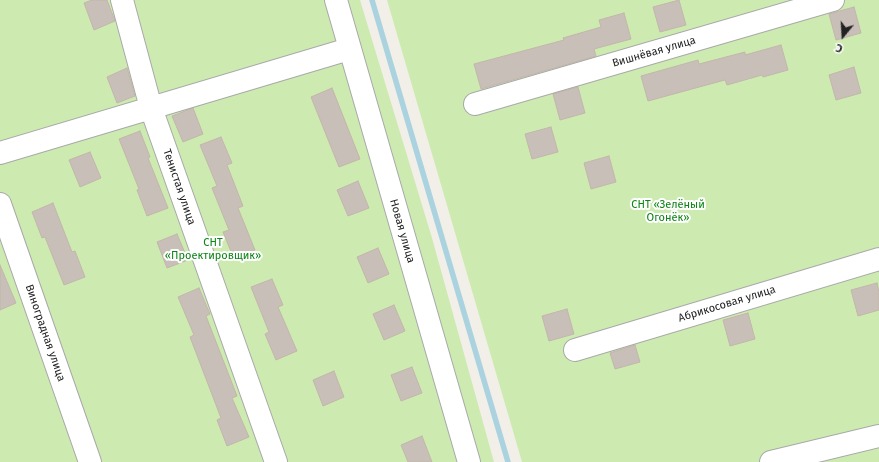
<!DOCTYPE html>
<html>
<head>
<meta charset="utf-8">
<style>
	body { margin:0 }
	#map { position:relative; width:879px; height:462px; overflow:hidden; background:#f2efe9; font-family:"Fira Sans",sans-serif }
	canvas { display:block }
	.north { position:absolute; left:823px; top:16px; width:40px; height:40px; -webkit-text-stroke:3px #fff; paint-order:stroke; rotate:198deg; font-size:11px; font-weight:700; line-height:16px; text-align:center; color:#222 }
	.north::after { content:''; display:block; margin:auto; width:14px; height:18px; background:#222; clip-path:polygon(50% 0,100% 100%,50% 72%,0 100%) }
</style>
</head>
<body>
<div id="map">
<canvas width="879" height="462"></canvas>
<div class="north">С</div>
</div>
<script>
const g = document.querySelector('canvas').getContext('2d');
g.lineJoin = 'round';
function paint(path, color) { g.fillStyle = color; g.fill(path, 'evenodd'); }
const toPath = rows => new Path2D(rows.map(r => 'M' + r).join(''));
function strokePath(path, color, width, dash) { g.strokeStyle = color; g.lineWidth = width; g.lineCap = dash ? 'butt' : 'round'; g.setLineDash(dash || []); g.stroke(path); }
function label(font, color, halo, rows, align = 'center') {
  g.font = font + ' "Fira Sans",sans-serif'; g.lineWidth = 4; g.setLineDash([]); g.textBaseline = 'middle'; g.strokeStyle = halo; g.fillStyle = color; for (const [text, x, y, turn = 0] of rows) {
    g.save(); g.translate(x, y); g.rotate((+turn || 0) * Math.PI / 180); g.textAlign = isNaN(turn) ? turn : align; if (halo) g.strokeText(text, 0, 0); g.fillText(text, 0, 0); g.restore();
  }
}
paint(toPath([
	[0,0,360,0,432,238,494,462,0,462],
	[387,0,879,0,879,462,522,462]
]), '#cdebb0');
strokePath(toPath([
	[372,0,508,462]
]), '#aad3df', 5.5);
const building = toPath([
	[92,0,107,0,115,21,94,30,84,3,92,0],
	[679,0,686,25,660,32,653,7,679,0],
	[854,7,861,33,836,40,829,14,854,7],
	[624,13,631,39,594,49,596,56,481,89,474,64,564,40,563,38,601,27,599,20,624,13],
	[781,45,788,70,763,77,762,75,727,85,725,80,648,101,641,76,698,60,699,64,745,52,745,55,781,45],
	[854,67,861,93,836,100,829,75,854,67],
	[127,68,135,96,117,103,107,77,127,68],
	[578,87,585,113,560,120,553,94,578,87],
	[332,88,360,159,339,167,311,97,332,88],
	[193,108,203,134,183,142,172,116,193,108],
	[551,127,558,152,532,159,525,134,551,127],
	[140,131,150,157,148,158,168,208,147,216,137,190,139,189,119,139,140,131],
	[221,137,232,163,227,165,243,206,238,208,255,250,234,259,223,232,229,230,212,188,217,186,200,145,221,137],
	[90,152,101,178,80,187,69,160,90,152],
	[609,156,616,182,591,189,584,163,609,156],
	[358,181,369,208,348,216,337,190,358,181],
	[53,203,72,252,75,251,85,277,64,285,45,237,42,238,32,212,53,203],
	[177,234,188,260,167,268,157,242,177,234],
	[378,248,389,274,368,283,357,257,378,248],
	[0,265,16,303,0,310,0,265],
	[272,279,283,305,278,307,297,351,276,360,265,334,269,332,251,287,272,279],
	[877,283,879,292,879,310,858,316,851,290,877,283],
	[199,288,210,314,206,316,237,396,232,398,249,437,227,446,217,420,221,418,190,337,194,335,178,297,199,288],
	[394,305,405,331,384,340,373,314,394,305],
	[567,309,574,334,549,341,542,316,567,309],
	[748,313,755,339,730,346,723,320,748,313],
	[635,345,640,362,615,369,610,353,635,345],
	[412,367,422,393,401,401,391,375,412,367],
	[334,371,344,397,323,406,313,380,334,371],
	[422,436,432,462,408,462,401,445,422,436]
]);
paint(building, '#c7bfb8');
strokePath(building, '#c4b6ab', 1);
const minor = toPath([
	[122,0,151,108,276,462],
	[336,0,469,462],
	[475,104,833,0],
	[0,153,349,49],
	[0,204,90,462],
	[575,350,879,259],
	[771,462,879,436]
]);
strokePath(minor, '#a9a9a9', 24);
strokePath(minor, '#fff', 22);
label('11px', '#222', '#fff', [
	["Вишнёвая улица",654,52,-16],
	["Тенистая улица",179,187,71],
	["Новая улица",402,231,74],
	["Абрикосовая улица",727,304,-17],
	["Виноградная улица",45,333,71]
]);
label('11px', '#0c8416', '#fff', [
	["СНТ «Зелёный",668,205],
	["Огонёк»",668,218],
	["СНТ",213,243],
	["«Проектировщик»",213,256]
]);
</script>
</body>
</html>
